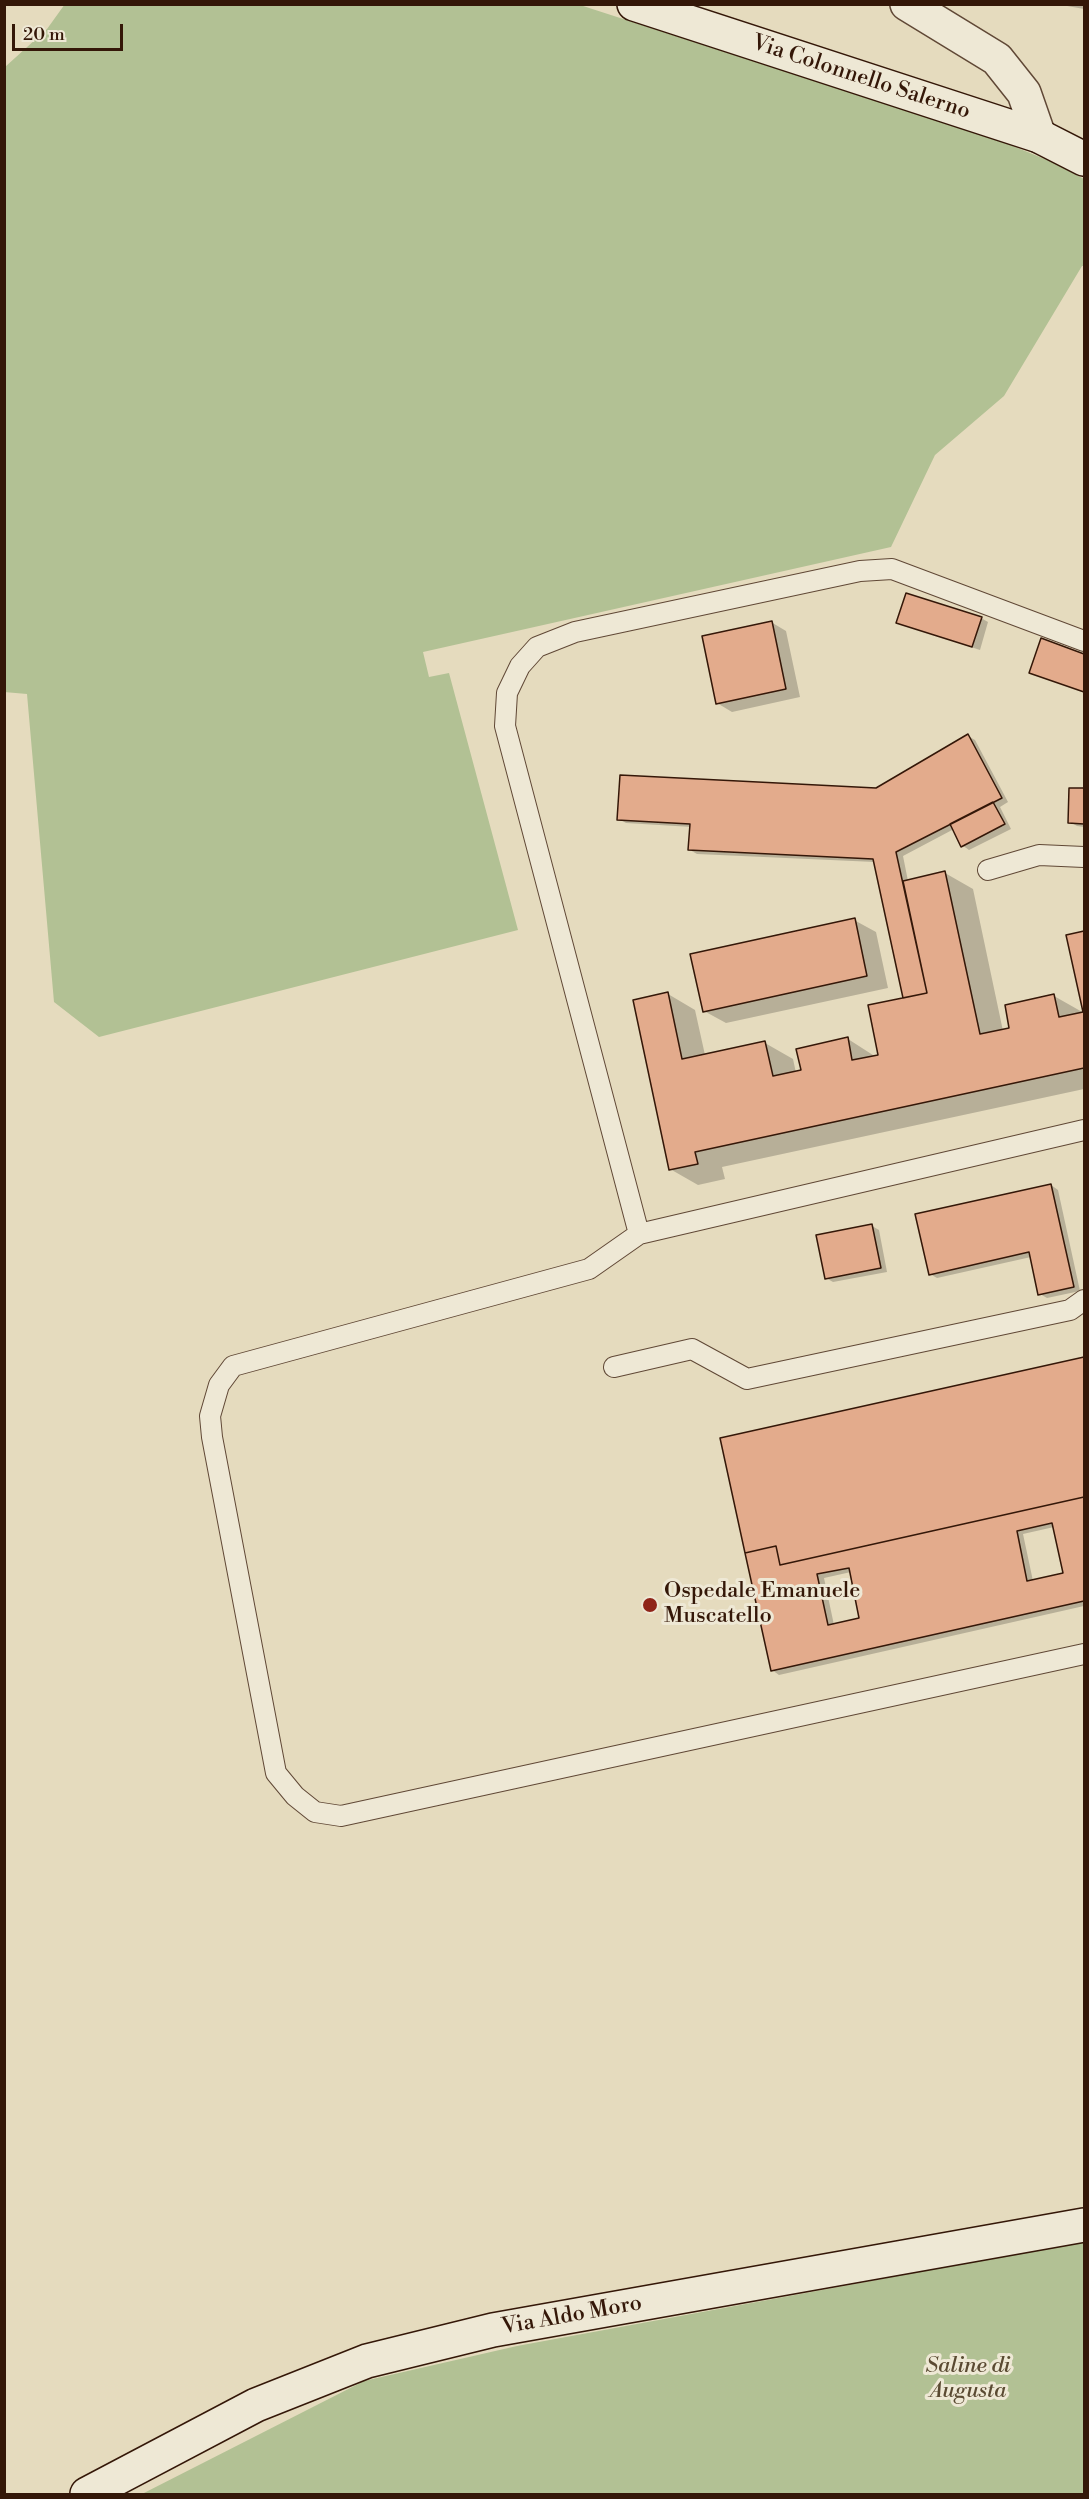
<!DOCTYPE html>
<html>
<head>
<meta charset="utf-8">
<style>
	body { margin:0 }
	#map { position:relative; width:1089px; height:2499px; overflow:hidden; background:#e5dbbe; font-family:"Libre Bodoni",serif }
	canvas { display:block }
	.frame { position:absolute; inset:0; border:6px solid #341708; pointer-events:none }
	.scale { position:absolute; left:12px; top:24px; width:111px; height:27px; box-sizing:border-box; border:3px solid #341708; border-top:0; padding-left:8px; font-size:18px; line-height:21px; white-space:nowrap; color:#341708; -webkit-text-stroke:4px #eee8d5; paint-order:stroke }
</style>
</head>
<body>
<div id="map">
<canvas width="1089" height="2499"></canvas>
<div class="frame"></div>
<div class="scale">20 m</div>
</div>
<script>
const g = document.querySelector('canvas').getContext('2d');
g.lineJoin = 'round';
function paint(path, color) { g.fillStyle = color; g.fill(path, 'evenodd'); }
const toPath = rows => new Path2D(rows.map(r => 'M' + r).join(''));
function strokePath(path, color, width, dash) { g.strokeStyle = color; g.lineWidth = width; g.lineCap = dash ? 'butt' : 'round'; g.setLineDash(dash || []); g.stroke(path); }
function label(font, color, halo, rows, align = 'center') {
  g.font = font + ' "Libre Bodoni",serif'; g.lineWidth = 6; g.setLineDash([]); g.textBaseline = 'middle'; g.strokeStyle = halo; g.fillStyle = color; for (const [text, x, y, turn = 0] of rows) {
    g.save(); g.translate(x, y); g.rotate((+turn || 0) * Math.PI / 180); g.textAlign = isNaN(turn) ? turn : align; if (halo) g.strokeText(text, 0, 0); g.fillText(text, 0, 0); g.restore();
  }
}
paint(toPath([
	[65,4,580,5,1003,142,1052,162,1084,179,1084,266,1082,266,1004,396,935,455,891,547,423,652,429,677,449,673,518,930,99,1037,54,1002,27,694,4,692,5,67,47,29],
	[1084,2237,1084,2494,142,2494,364,2381,517,2346,882,2279]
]), '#b2c194');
paint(toPath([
	[1056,4,1084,4,1084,9],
	[981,618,988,622,980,650,898,623],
	[771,622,786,631,800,697,732,712,717,703],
	[1042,640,1084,655,1084,692,1031,672],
	[968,736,975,740,1008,802,1000,807,1011,829,969,850,962,845,954,829,903,856,908,881,945,873,973,889,1003,1031,1011,1029,1054,996,1084,1013,1084,1089,722,1167,725,1179,698,1185,670,1169,668,994,695,1010,705,1055,765,1043,793,1059,796,1073,803,1072,848,1039,876,1057,880,1056,907,999,875,862,697,854,690,850,692,827,626,823,619,819,876,790],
	[1071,789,1084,790,1084,827,1077,826,1070,822],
	[854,920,876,932,888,988,726,1023,704,1011],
	[1084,932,1084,1012,1068,936],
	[1051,1185,1058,1190,1080,1291,1047,1298,1040,1294,1031,1257,937,1278,930,1274],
	[872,1226,879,1230,887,1272,833,1282,826,1278],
	[1084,1358,1084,1606,779,1675,772,1670,722,1439],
	[1054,1527,1064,1574,1033,1581,1023,1534],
	[851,1572,861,1619,834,1625,824,1578]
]), '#0003');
const building = toPath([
	[906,593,982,617,972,647,896,623,906,593],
	[772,621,786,689,716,704,702,636,772,621],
	[1041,638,1084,654,1084,692,1029,673,1041,638],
	[968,734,1002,798,896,852,927,993,903,998,873,859,688,850,690,824,617,820,620,775,876,788,968,734],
	[1069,788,1084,788,1084,824,1068,823,1069,788],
	[993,802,1005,824,961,847,950,824,993,802],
	[945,871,980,1034,1009,1028,1005,1005,1054,994,1059,1017,1083,1012,1066,935,1084,931,1084,1068,695,1152,698,1164,669,1170,633,1000,668,992,682,1059,765,1041,773,1076,801,1070,796,1049,848,1037,852,1060,878,1055,868,1005,927,993,903,881,945,871],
	[855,918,867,976,703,1012,690,954,855,918],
	[1051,1184,1074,1287,1038,1295,1029,1252,929,1275,915,1214,1051,1184],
	[872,1224,881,1268,825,1279,816,1235,872,1224],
	[1084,1357,1084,1497,780,1565,776,1546,745,1553,720,1438,1084,1357],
	[1084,1497,1084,1601,771,1671,745,1553,776,1546,780,1565,1084,1497],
	[1052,1523,1063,1573,1027,1581,1017,1531,1052,1523],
	[849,1568,859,1618,828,1625,817,1574,849,1568]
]);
paint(building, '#e3ab8c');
strokePath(building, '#341708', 1.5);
const lane = toPath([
	[988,870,1039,855,1084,857],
	[1084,1130,639,1234,589,1269,233,1366,219,1385,210,1416,212,1437,276,1773,295,1796,315,1812,341,1816,1084,1654],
	[639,1234,505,726,507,693,520,666,537,647,575,632,860,571,892,569,1084,641],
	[614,1367,692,1349,747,1379,1070,1310,1084,1300]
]);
const street = toPath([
	[907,4,997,59,1024,93,1039,136]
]);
const secondary = toPath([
	[634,4,1039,136,1084,159],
	[87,2494,256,2405,367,2361,493,2330,1084,2225]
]);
strokePath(lane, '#604836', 22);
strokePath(street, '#604836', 36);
strokePath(secondary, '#341708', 36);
strokePath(lane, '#eee8d5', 20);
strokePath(street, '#eee8d5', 33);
strokePath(secondary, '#eee8d5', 33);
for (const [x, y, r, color] of [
	[650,1605,8,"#8f2418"]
]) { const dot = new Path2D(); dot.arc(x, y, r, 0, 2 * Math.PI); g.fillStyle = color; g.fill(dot); strokePath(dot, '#eee8d5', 2); }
label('22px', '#341708', '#eee8d5', [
	["Via Colonnello Salerno",861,78,18],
	["Via Aldo Moro",572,2316,-10]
]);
label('22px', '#341708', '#eee8d5', [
	["Ospedale Emanuele",664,1592],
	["Muscatello",664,1617]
], 'left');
label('italic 22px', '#5a4a32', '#eee8d5', [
	["Saline di",968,2367],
	["Augusta",968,2392]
]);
</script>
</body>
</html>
